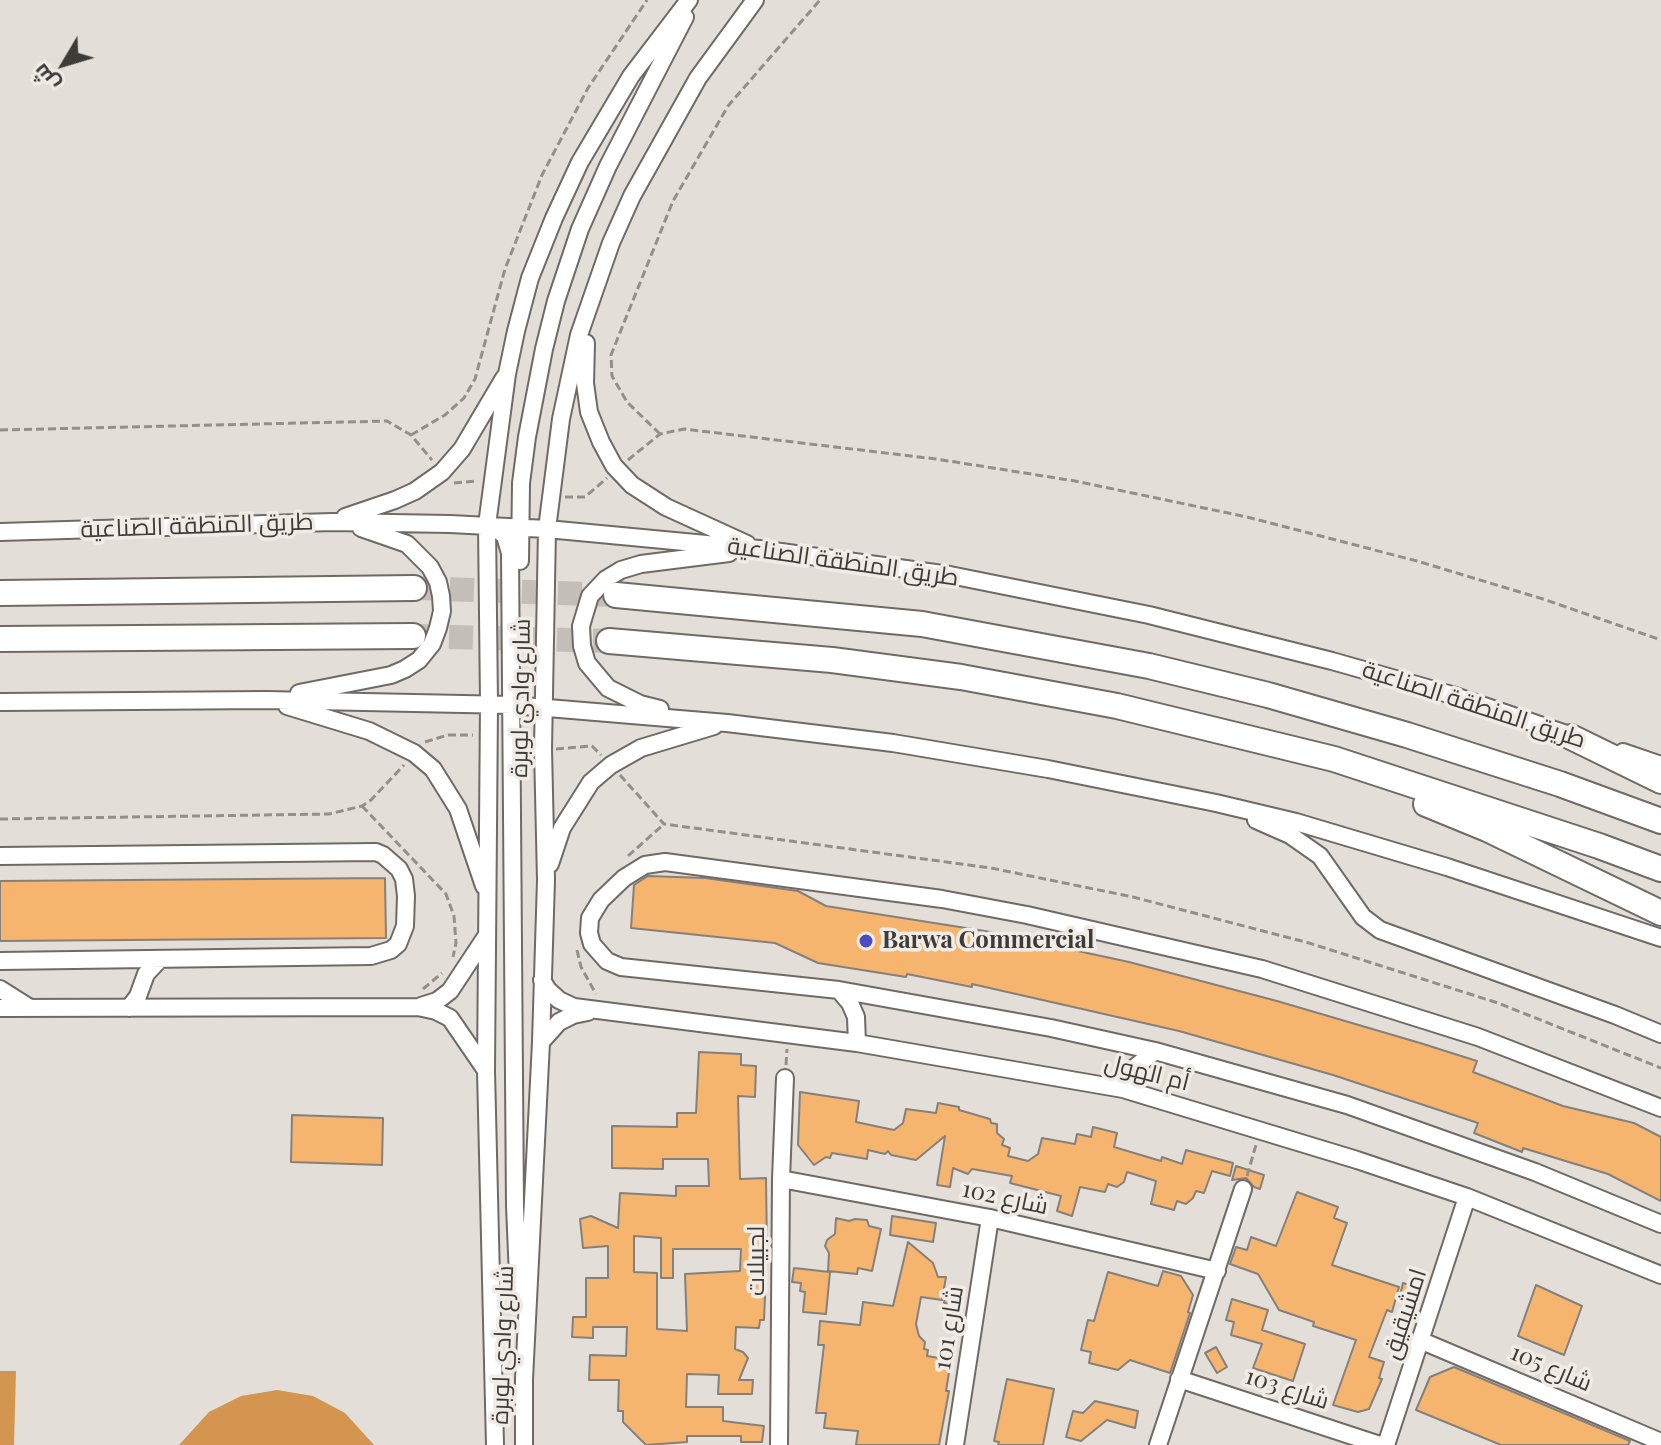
<!DOCTYPE html>
<html>
<head>
<meta charset="utf-8">
<style>
	body { margin:0 }
	#map { position:relative; width:1661px; height:1445px; overflow:hidden; background:#e4ded8; font-family:"Playfair Display",Cairo,serif }
	canvas { display:block }
	.north { position:absolute; left:24px; top:24px; width:80px; height:80px; -webkit-text-stroke:6px #f1ebe6; paint-order:stroke; rotate:232deg; font-size:22px; font-weight:700; line-height:32px; text-align:center; color:#3e3c39 }
	.north::after { content:''; display:block; margin:auto; width:28px; height:36px; background:#3e3c39; clip-path:polygon(50% 0,100% 100%,50% 72%,0 100%) }
</style>
</head>
<body>
<div id="map">
<canvas width="1661" height="1445"></canvas>
<div class="north">ش</div>
</div>
<script>
const g = document.querySelector('canvas').getContext('2d');
g.lineJoin = 'round';
function paint(path, color) { g.fillStyle = color; g.fill(path, 'evenodd'); }
const toPath = rows => new Path2D(rows.map(r => 'M' + r).join(''));
function strokePath(path, color, width, dash) { g.strokeStyle = color; g.lineWidth = width; g.lineCap = dash ? 'butt' : 'round'; g.setLineDash(dash || []); g.stroke(path); }
function label(font, color, halo, rows, align = 'center') {
  g.font = font + ' "Playfair Display",Cairo,serif'; g.lineWidth = 7; g.setLineDash([]); g.textBaseline = 'middle'; g.strokeStyle = halo; g.fillStyle = color; for (const [text, x, y, turn = 0] of rows) {
    g.save(); g.translate(x, y); g.rotate((+turn || 0) * Math.PI / 180); g.textAlign = isNaN(turn) ? turn : align; if (halo) g.strokeText(text, 0, 0); g.fillText(text, 0, 0); g.restore();
  }
}
paint(toPath([
	[0,1371,16,1371,14,1445,0,1445],
	[277,1390,313,1396,345,1413,374,1445,179,1445,209,1412,241,1396]
]), '#d3954f');
const building = toPath([
	[648,876,705,878,798,891,826,906,985,931,1129,962,1277,1001,1420,1043,1477,1061,1473,1072,1563,1106,1634,1123,1661,1137,1661,1201,1608,1174,1523,1148,1522,1152,1474,1133,1478,1123,1333,1075,1179,1031,972,984,972,987,907,974,906,977,818,963,775,943,631,928,634,885,648,876],
	[385,878,386,938,0,941,0,881,385,878],
	[699,1052,741,1054,741,1065,756,1066,755,1097,738,1096,740,1179,766,1178,767,1251,764,1320,760,1320,759,1328,736,1327,735,1349,743,1352,748,1358,739,1380,753,1380,752,1394,718,1394,719,1375,687,1374,686,1407,723,1407,723,1421,764,1426,762,1442,741,1442,741,1436,687,1436,687,1442,646,1445,623,1422,623,1411,618,1411,619,1380,589,1380,590,1355,626,1356,627,1327,593,1327,593,1338,572,1337,573,1317,586,1317,586,1278,608,1278,608,1246,583,1248,580,1219,591,1216,618,1228,620,1193,676,1196,676,1186,709,1186,708,1159,663,1159,663,1169,612,1168,612,1126,677,1127,677,1113,696,1113,699,1052],
	[634,1236,661,1238,661,1278,673,1278,673,1249,741,1249,740,1271,685,1274,687,1331,657,1329,657,1273,634,1272,634,1236],
	[800,1092,859,1101,856,1122,894,1130,903,1123,906,1109,936,1113,938,1103,959,1107,959,1110,990,1119,991,1123,997,1124,997,1133,1004,1139,1002,1145,1010,1148,1008,1156,1028,1161,1038,1154,1042,1138,1075,1144,1077,1134,1091,1137,1093,1127,1117,1133,1114,1147,1161,1161,1162,1157,1182,1164,1186,1150,1233,1163,1230,1176,1212,1171,1204,1193,1196,1191,1193,1198,1186,1204,1177,1201,1174,1210,1151,1204,1156,1181,1127,1172,1124,1182,1117,1187,1108,1184,1105,1192,1080,1187,1072,1216,1057,1211,1061,1196,1010,1183,1012,1176,972,1169,968,1174,953,1168,950,1187,937,1185,945,1136,916,1160,891,1155,888,1151,885,1154,868,1150,867,1159,832,1153,830,1158,826,1157,814,1165,798,1145,800,1092],
	[292,1115,383,1118,382,1165,291,1162,292,1115],
	[1236,1166,1264,1175,1260,1189,1254,1187,1246,1178,1232,1180,1236,1166],
	[1297,1192,1338,1207,1334,1218,1347,1223,1332,1265,1399,1287,1392,1312,1387,1310,1369,1357,1384,1362,1379,1378,1382,1379,1369,1409,1358,1412,1333,1405,1356,1340,1313,1326,1314,1322,1279,1310,1258,1274,1230,1264,1236,1247,1247,1250,1251,1237,1276,1246,1297,1192],
	[892,1216,936,1223,933,1242,890,1235,892,1216],
	[836,1218,849,1221,855,1219,867,1220,869,1226,881,1229,872,1271,858,1268,857,1274,828,1271,829,1253,825,1246,827,1240,835,1234,836,1218],
	[908,1242,933,1263,938,1277,946,1277,942,1300,921,1297,916,1324,919,1336,925,1342,924,1349,928,1350,927,1356,951,1360,946,1391,949,1391,939,1445,856,1445,858,1431,824,1428,826,1413,816,1413,824,1345,818,1345,820,1321,860,1325,863,1302,893,1306,908,1242],
	[794,1268,830,1272,826,1314,803,1312,805,1292,800,1291,801,1283,792,1282,794,1268],
	[1163,1271,1181,1276,1193,1295,1188,1312,1190,1313,1170,1373,1130,1360,1118,1370,1089,1363,1091,1352,1081,1350,1088,1320,1094,1321,1108,1272,1158,1286,1163,1271],
	[1403,1283,1423,1289,1419,1300,1400,1295,1403,1283],
	[1536,1285,1582,1306,1564,1355,1518,1336,1536,1285],
	[946,1291,962,1294,960,1306,944,1303,946,1291],
	[1232,1299,1268,1310,1262,1330,1305,1344,1293,1381,1253,1368,1262,1344,1231,1335,1234,1322,1226,1320,1232,1299],
	[1216,1347,1227,1367,1217,1373,1205,1353,1216,1347],
	[1454,1367,1630,1441,1628,1445,1501,1445,1416,1410,1430,1377,1454,1367],
	[1007,1379,1054,1389,1043,1445,998,1445,999,1442,994,1441,1007,1379],
	[1095,1401,1138,1411,1135,1428,1107,1420,1081,1441,1066,1437,1073,1411,1083,1413,1095,1401]
]);
paint(building, '#f5b56f');
strokePath(building, '#85807b', 2);
strokePath(toPath([
	[414,588,616,595],
	[413,636,609,641]
]), '#c3beb8', 24, [24, 12]);
const minor = toPath([
	[586,343,585,383,589,412,601,442,614,466,632,485,666,507,747,544],
	[345,517,395,500,415,491,442,472,462,449,504,378],
	[488,526,496,528,505,536,510,553,515,1206,519,1300],
	[0,532,332,522,450,524,547,529,759,549,950,575,1149,615,1332,661,1452,695,1578,738],
	[520,561,521,483,527,437,544,349,556,301,580,229,608,166,685,17],
	[299,693,391,675,405,669,419,660,432,644,438,628,442,611,441,596,438,582,430,567,407,544,361,528],
	[0,702,266,700,512,705,727,723,893,743,1048,769,1216,803,1296,822,1447,867,1661,938],
	[287,706,369,731,414,753,433,769,458,809,484,886],
	[660,709,640,704,608,688,587,663,582,646,581,626,590,596,606,579,621,570,641,564,729,553],
	[1623,752,1661,765],
	[1256,820,1290,835,1320,856,1363,917,1380,930,1615,1015,1661,1034],
	[0,856,376,852,383,855,399,869,404,879,406,896,405,926,398,944,391,950,371,956,0,961],
	[550,864,562,828,591,782,611,765,641,748,714,726],
	[542,980,548,990,559,1000,574,1007,857,1043,1123,1089,1357,1160,1467,1197,1661,1275],
	[0,989,30,1008],
	[839,990,850,1003,856,1017,857,1043],
	[421,1006,437,1001,450,991,485,938],
	[0,1008,418,1007,436,1011,450,1018,485,1069],
	[129,1008,138,996,146,974,160,959],
	[541,1042,559,1022,573,1015,588,1012],
	[1123,1089,1133,1069,1155,1051],
	[1661,1108,1478,1037,1262,969,1027,915,942,899,665,862,645,865,624,878,601,900,590,918,589,933,592,944,607,961,621,967,839,990,1051,1028,1155,1051,1347,1105,1535,1172,1661,1224],
	[781,1179,990,1218,1217,1271],
	[1422,1341,1661,1442],
	[1179,1379,1380,1445],
	[495,1445,486,1071,489,704,487,525,493,480,507,374,516,331,530,278,554,218,580,162,631,76,689,0],
	[524,1445,524,1379,541,1042,546,880,543,749,547,529,561,419,579,335,611,243,632,196,698,78,755,0],
	[779,1445,781,1179,785,1078],
	[955,1445,990,1218],
	[1158,1445,1243,1189],
	[1386,1445,1467,1197]
]);
const highway = toPath([
	[0,593,414,588],
	[616,595,922,624,1149,666,1268,695,1407,735,1560,784,1661,821],
	[0,639,413,636],
	[609,641,832,660,961,677,1117,706,1334,759,1599,846,1661,869],
	[1571,737,1661,781],
	[1426,804,1487,829,1661,913]
]);
strokePath(minor, '#6f6a65', 20);
strokePath(highway, '#6f6a65', 28);
strokePath(toPath([
	[0,430,387,421,411,435,432,460],
	[660,434,627,402,612,376,611,355,673,201,728,106,820,0],
	[411,435,445,415,464,398,475,379,505,269,542,175,588,88,647,0],
	[628,460,660,434,684,429,936,459,1075,481,1247,517,1417,561,1543,599,1661,640],
	[454,483,478,481],
	[565,497,585,497,607,478],
	[425,742,448,735,473,735],
	[556,749,592,746,601,755],
	[620,775,664,824,991,868,1133,897,1309,943,1498,1003,1661,1068],
	[362,806,446,894,454,916,456,943,453,957],
	[0,819,329,814,362,806,371,800,404,765],
	[628,856,664,824],
	[577,950,581,967,596,994],
	[423,989,442,973],
	[786,1065,787,1049],
	[1247,1176,1256,1145]
]), '#938f8a', 3, [8, 4]);
strokePath(minor, '#fff', 16);
strokePath(highway, '#fff', 24);
for (const [x, y, r, color] of [
	[866,941,8,"#4b4cc2"]
]) { const dot = new Path2D(); dot.arc(x, y, r, 0, 2 * Math.PI); g.fillStyle = color; g.fill(dot); strokePath(dot, '#f1ebe6', 3); }
label('24px', '#3e3c39', '#f1ebe6', [
	["طريق المنطقة الصناعية",197,526,-2],
	["طريق المنطقة الصناعية",843,562,8],
	["شارع وادي لوبرة",521,698,-89],
	["طريق المنطقة الصناعية",1474,705,18],
	["أم الهول",1147,1073,14],
	["شارع 102",1005,1198,12],
	["لجبيلات",757,1261,-90],
	["امشيقيق",1405,1314,-72],
	["شارع 101",949,1328,-81],
	["شارع وادي لوبرة",503,1345,-88],
	["شارع 105",1551,1368,23],
	["شارع 103",1287,1389,18]
]);
label('bold 24px', '#3e3c39', '#f1ebe6', [
	["Barwa Commercial",882,941]
], 'left');
</script>
</body>
</html>
